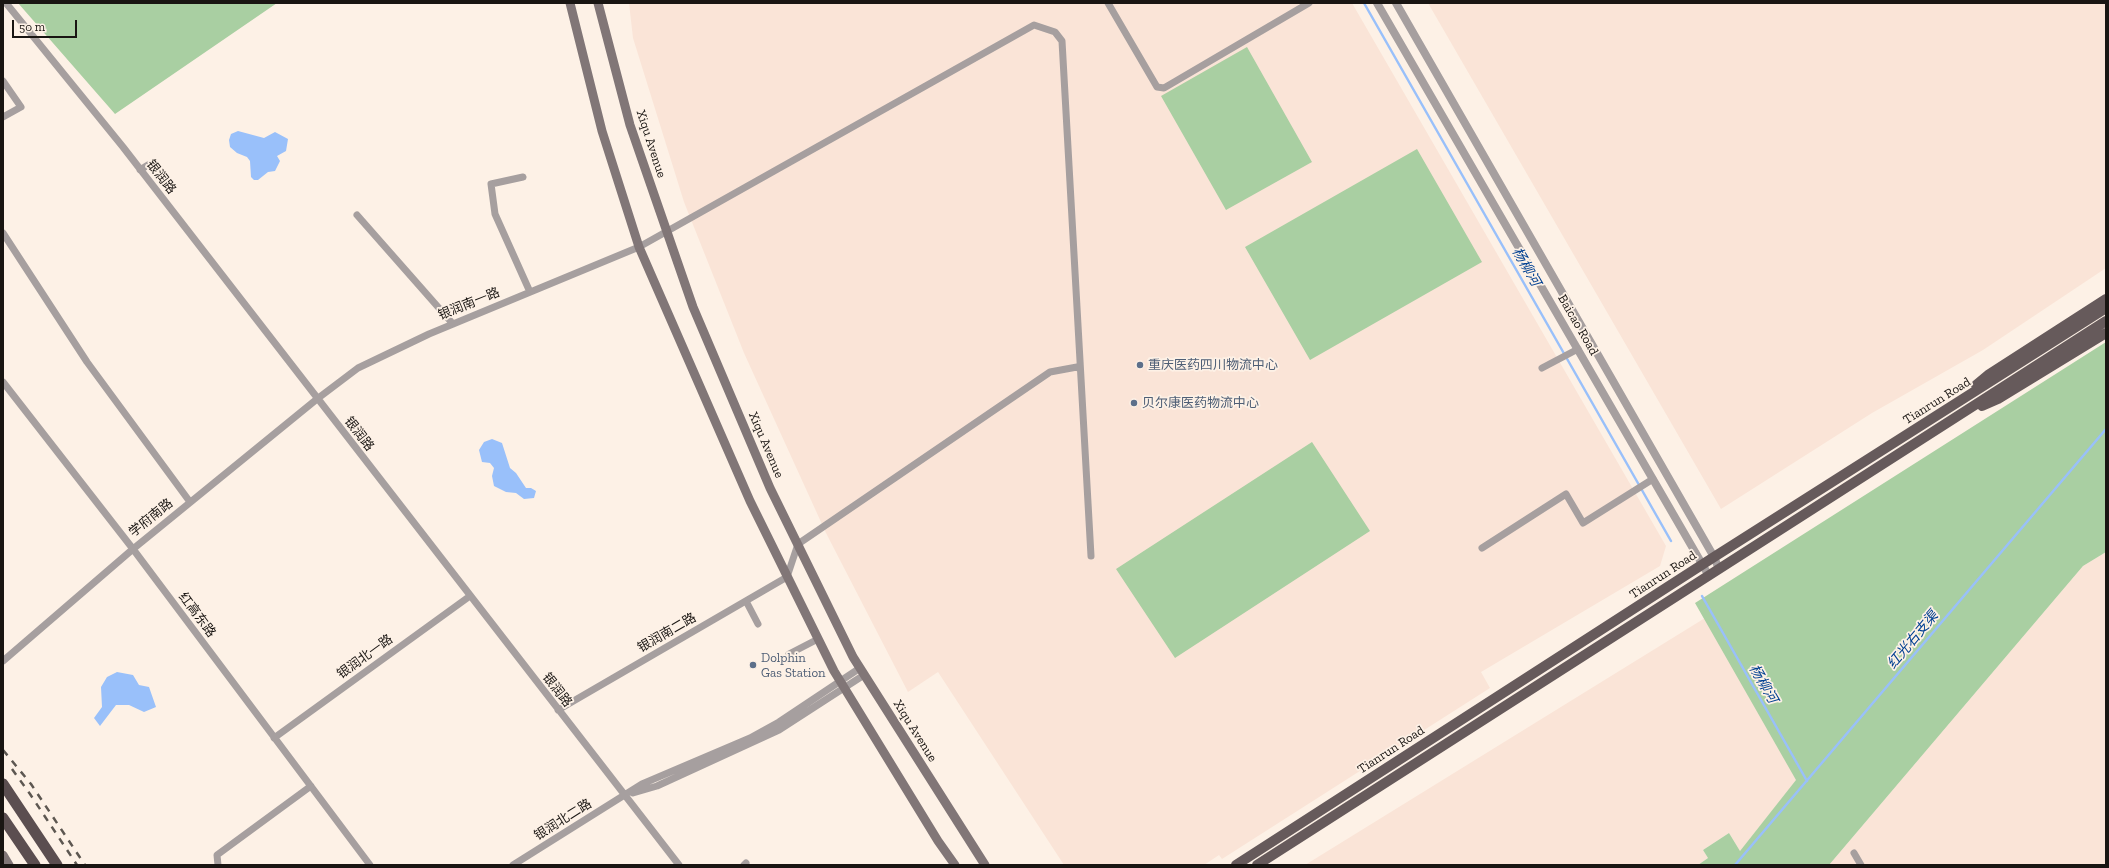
<!DOCTYPE html>
<html>
<head>
<meta charset="utf-8">
<style>
	body { margin:0 }
	#map { position:relative; width:2109px; height:868px; overflow:hidden; background:#fdf1e6; font-family:"Zilla Slab",serif }
	canvas { display:block }
	.frame { position:absolute; inset:0; border:4px solid #191512; pointer-events:none }
	.scale { position:absolute; left:12px; top:20px; width:65px; height:18px; box-sizing:border-box; border:2px solid #191512; border-top:0; padding-left:5px; font-size:12px; line-height:14px; white-space:nowrap; color:#191512; -webkit-text-stroke:3px #fdf1e6; paint-order:stroke }
</style>
</head>
<body>
<div id="map">
<canvas width="2109" height="868"></canvas>
<div class="frame"></div>
<div class="scale">50 m</div>
</div>
<script>
const g = document.querySelector('canvas').getContext('2d');
g.lineJoin = 'round';
function paint(path, color) { g.fillStyle = color; g.fill(path, 'evenodd'); }
const toPath = rows => new Path2D(rows.map(r => 'M' + r).join(''));
function strokePath(path, color, width, dash) { g.strokeStyle = color; g.lineWidth = width; g.lineCap = dash ? 'butt' : 'round'; g.setLineDash(dash || []); g.stroke(path); }
function label(font, color, halo, rows, align = 'center') {
  g.font = font + ' "Zilla Slab","Noto Sans SC",serif'; g.lineWidth = 3.5; g.setLineDash([]); g.textBaseline = 'middle'; g.strokeStyle = halo; g.fillStyle = color; for (const [text, x, y, turn = 0] of rows) {
    g.save(); g.translate(x, y); g.rotate((+turn || 0) * Math.PI / 180); g.textAlign = isNaN(turn) ? turn : align; if (halo) g.strokeText(text, 0, 0); g.fillText(text, 0, 0); g.restore();
  }
}
paint(toPath([
	[629,3,1352,3,1666,546,1660,566,1481,672,1490,688,1222,859,1219,855,1204,865,1064,865,938,672,908,692,826,533,744,353,684,202,633,38],
	[1428,3,2106,3,2106,268,1983,350,1872,413,1721,509],
	[2106,552,2106,865,1829,865,2083,566],
	[1705,618,1797,780,1740,851,1729,833,1703,850,1708,858,1698,865,1305,865]
]), '#fae4d7');
paint(toPath([
	[18,3,277,3,115,114],
	[1247,47,1312,162,1226,210,1161,96],
	[1417,149,1482,262,1310,360,1245,247],
	[2106,342,2106,552,2083,566,1829,865,1698,865,1708,858,1703,850,1729,833,1740,851,1796,780,1695,603],
	[1312,442,1370,531,1175,658,1116,569]
]), '#a9cfa2');
paint(toPath([
	[238,131,264,138,275,132,288,139,286,151,277,156,280,161,275,171,268,172,258,180,254,180,251,177,250,161,247,157,237,153,230,147,229,140,231,134],
	[492,439,502,443,510,468,516,473,526,488,531,488,536,491,534,498,524,499,516,493,506,492,494,486,492,476,494,468,490,463,482,462,479,450,484,442],
	[117,672,133,675,139,685,149,687,156,707,144,712,129,705,116,705,100,726,94,718,102,707,101,687,107,677]
]), '#99c0fa');
strokePath(toPath([
	[1364,3,1671,541],
	[1702,596,1807,781],
	[1735,865,2106,429]
]), '#99c0fa', 2.5);
strokePath(toPath([
	[6,3,123,147,679,865],
	[1108,3,1157,87,1164,88,1309,3],
	[3,81,21,107,3,117],
	[140,170,148,165],
	[523,177,491,184,495,214,530,292],
	[357,215,453,324],
	[3,233,87,362,190,502],
	[1542,368,1578,349],
	[3,382,133,549,370,865],
	[1482,548,1566,494,1583,523,1653,479],
	[746,601,758,624],
	[789,654,818,639],
	[3,661,133,549,317,399,358,368,429,334,639,247,1034,25,1055,32,1062,41,1091,556],
	[558,710,787,577,798,544,1050,372,1077,367,1080,369],
	[274,738,470,596],
	[633,793,657,786,779,730,864,675],
	[1854,853,1861,865],
	[218,865,217,855,311,786],
	[513,865,642,784,750,738,779,722,860,668],
	[744,865,746,863]
]), '#a69f9f', 7);
strokePath(toPath([
	[1377,3,1709,576],
	[1396,3,1714,557,1719,569]
]), '#a69f9f', 8);
strokePath(toPath([
	[570,3,602,131,639,247,750,501,834,671,938,841,955,865],
	[598,3,630,125,693,307,770,488,853,657,985,865],
	[3,855,9,865]
]), '#817677', 9);
strokePath(toPath([
	[1976,385,1988,375,2106,299],
	[1982,406,1998,399,2106,333],
	[1236,865,1714,557,2106,308],
	[1257,865,2106,321]
]), '#665a5b', 10);
strokePath(toPath([
	[3,784,57,865],
	[3,818,35,865]
]), '#5b4e50', 11);
strokePath(toPath([
	[3,750,31,784,85,865],
	[12,769,30,794,77,865]
]), '#5d5751', 2.5, [7, 7]);
for (const [x, y, r, color] of [
	[1140,365,4,"#5c6f8a"],
	[1134,403,4,"#5c6f8a"],
	[753,665,4,"#5c6f8a"]
]) { const dot = new Path2D(); dot.arc(x, y, r, 0, 2 * Math.PI); g.fillStyle = color; g.fill(dot); strokePath(dot, '#fdf1e6', 1.5); }
label('13px', '#191512', '#fdf1e6', [
	["Xiqu Avenue",651,144,72],
	["银润路",161,177,52],
	["银润南一路",469,304,-22],
	["Baicao Road",1578,325,60],
	["Tianrun Road",1937,401,-32],
	["银润路",359,434,52],
	["Xiqu Avenue",766,445,67],
	["学府南路",151,518,-39],
	["Tianrun Road",1663,575,-33],
	["红高东路",197,615,53],
	["银润南二路",667,633,-30],
	["银润北一路",365,657,-36],
	["银润路",557,690,52],
	["Xiqu Avenue",915,731,58],
	["Tianrun Road",1391,750,-33],
	["银润北二路",563,820,-32]
]);
label('13px', '#4e5e75', '#fdf1e6', [
	["重庆医药四川物流中心",1148,365],
	["贝尔康医药物流中心",1142,403],
	["Dolphin",761,658],
	["Gas Station",761,673]
], 'left');
label('italic 14px', '#004092', '#fdf1e6', [
	["杨柳河",1526,267,60],
	["红光右支渠",1913,640,-50],
	["杨柳河",1763,684,60]
]);
</script>
</body>
</html>
